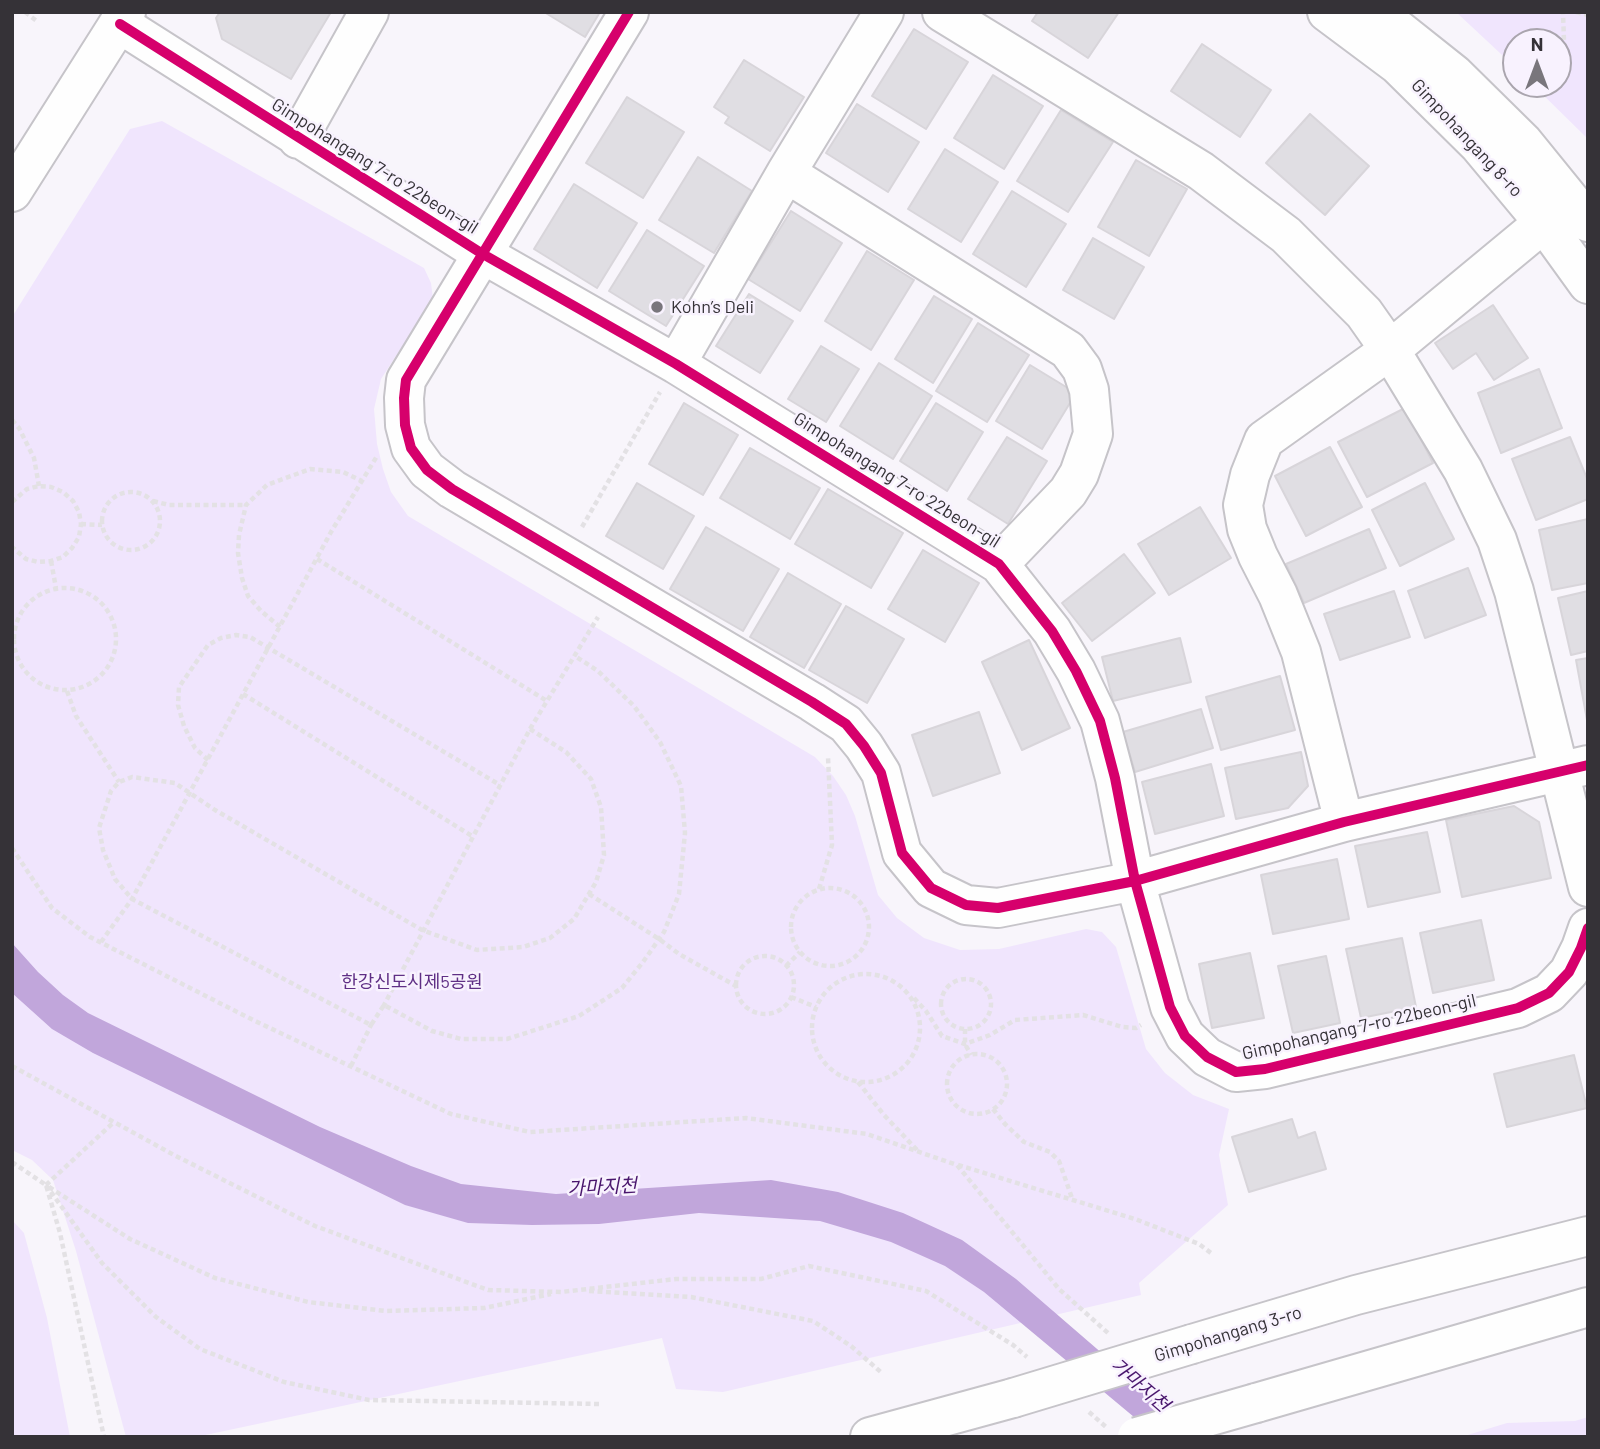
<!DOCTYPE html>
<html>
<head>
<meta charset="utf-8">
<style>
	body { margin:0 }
	#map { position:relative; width:1600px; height:1449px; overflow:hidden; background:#f8f5fb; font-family:Barlow,sans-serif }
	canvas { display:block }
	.frame { position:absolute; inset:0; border:14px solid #353237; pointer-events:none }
	.north { position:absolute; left:1502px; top:28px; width:70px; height:70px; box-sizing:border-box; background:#f8f2fe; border:2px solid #aaa5ae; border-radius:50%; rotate:0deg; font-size:19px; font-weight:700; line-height:28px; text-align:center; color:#353237 }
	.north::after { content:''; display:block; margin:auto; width:24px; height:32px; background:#79767c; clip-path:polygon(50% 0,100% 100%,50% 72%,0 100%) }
</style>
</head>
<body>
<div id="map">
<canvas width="1600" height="1449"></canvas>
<div class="frame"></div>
<div class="north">N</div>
</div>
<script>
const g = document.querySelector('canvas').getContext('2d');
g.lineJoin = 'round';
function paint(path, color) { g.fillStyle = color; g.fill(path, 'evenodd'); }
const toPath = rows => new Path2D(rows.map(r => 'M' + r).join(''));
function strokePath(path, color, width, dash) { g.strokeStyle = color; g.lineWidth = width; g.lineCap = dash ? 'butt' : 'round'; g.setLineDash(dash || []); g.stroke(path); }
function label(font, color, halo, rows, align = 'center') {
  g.font = font + ' Barlow,"Noto Sans KR",sans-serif'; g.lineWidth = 5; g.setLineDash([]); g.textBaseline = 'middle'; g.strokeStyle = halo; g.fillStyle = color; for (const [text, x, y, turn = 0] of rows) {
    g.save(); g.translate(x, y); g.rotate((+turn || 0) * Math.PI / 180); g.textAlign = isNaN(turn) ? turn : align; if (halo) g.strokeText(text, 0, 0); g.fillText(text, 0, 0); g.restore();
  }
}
paint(toPath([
	[1456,12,1588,12,1588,139,1532,84,1558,84,1558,42,1516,42,1516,68],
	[162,121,424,268,431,283,433,299,381,379,374,409,377,444,383,469,391,492,408,516,815,757,833,776,846,795,855,816,878,895,897,918,924,938,960,950,999,949,1086,929,1102,932,1116,947,1146,1049,1165,1073,1193,1095,1229,1109,1219,1155,1228,1205,1139,1283,1141,1295,723,1392,676,1389,662,1338,196,1437,126,1437,76,1251,53,1180,32,1160,12,1150,12,317,130,129],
	[12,1220,24,1233,47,1318,70,1437,12,1437],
	[1588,1417,1588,1437,1461,1437,1507,1423,1575,1421]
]), '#f0e5fd');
paint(toPath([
	[12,943,38,972,63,995,88,1013,320,1127,411,1166,461,1184,556,1194,771,1180,838,1192,903,1213,962,1240,1016,1279,1199,1437,1158,1437,984,1292,945,1266,891,1242,820,1221,699,1213,599,1224,532,1225,468,1223,405,1205,93,1053,52,1029,12,993]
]), '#c1a6db');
const building = toPath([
	[220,12,331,12,291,79,222,39,216,18,220,12],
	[544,12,600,12,585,37,544,12],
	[1038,12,1119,12,1088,58,1032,21,1038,12],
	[914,29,968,62,926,129,872,96,914,29],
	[1202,44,1271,90,1240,137,1171,91,1202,44],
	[744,60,804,97,770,151,725,123,729,117,714,107,744,60],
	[993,75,1043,106,1004,169,954,138,993,75],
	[627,97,684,132,643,198,586,163,627,97],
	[857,104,919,142,888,192,826,153,857,104],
	[1061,110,1113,142,1068,212,1017,181,1061,110],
	[1310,114,1369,166,1325,215,1266,163,1310,114],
	[945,149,998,182,961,242,908,209,945,149],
	[698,157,752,191,714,253,659,220,698,157],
	[1136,160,1187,189,1149,256,1098,227,1136,160],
	[574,184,637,223,597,288,534,249,574,184],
	[1012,191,1066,224,1026,287,973,254,1012,191],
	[791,211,842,243,800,311,748,279,791,211],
	[647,230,704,266,666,326,609,291,647,230],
	[1093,238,1144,267,1114,319,1063,290,1093,238],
	[867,251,914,280,871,350,825,321,867,251],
	[749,294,793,321,760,373,716,346,749,294],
	[934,296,972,319,933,383,895,359,934,296],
	[1493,305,1528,358,1494,380,1476,353,1453,369,1435,343,1493,305],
	[978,323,1029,355,987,422,936,391,978,323],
	[821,346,859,369,826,422,788,399,821,346],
	[879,363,932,396,893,459,840,426,879,363],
	[1030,365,1076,393,1042,449,996,421,1030,365],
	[1539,369,1562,428,1501,453,1478,393,1539,369],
	[684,403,738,435,703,495,649,464,684,403],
	[936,403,983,432,947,491,900,461,936,403],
	[1405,408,1433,463,1367,497,1338,442,1405,408],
	[1007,437,1047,461,1008,524,968,499,1007,437],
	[1570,437,1588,481,1588,499,1536,520,1512,459,1570,437],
	[1330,447,1362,507,1306,536,1275,476,1330,447],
	[750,448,820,488,790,539,720,498,750,448],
	[637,483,694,516,663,569,606,536,637,483],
	[1425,483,1454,539,1400,566,1372,510,1425,483],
	[828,489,903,533,871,588,795,544,828,489],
	[1200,507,1231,558,1169,595,1138,544,1200,507],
	[1588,519,1588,583,1552,590,1539,530,1588,519],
	[706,527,779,569,743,631,670,589,706,527],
	[1369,529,1386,568,1304,603,1286,564,1369,529],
	[923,550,979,583,945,642,888,609,923,550],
	[1124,554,1155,593,1092,641,1062,603,1124,554],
	[1468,568,1486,615,1425,638,1408,591,1468,568],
	[788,573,841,604,804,668,750,637,788,573],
	[1394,591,1410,637,1340,660,1324,614,1394,591],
	[1588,591,1588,651,1571,655,1558,598,1588,591],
	[846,606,904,639,867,703,809,670,846,606],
	[1180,638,1191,682,1113,701,1102,657,1180,638],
	[1029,640,1070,728,1022,750,982,662,1029,640],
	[1588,658,1588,720,1587,720,1576,660,1588,658],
	[1280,676,1295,730,1221,750,1206,697,1280,676],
	[1201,709,1213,748,1135,772,1123,732,1201,709],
	[979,712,1000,773,933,796,912,735,979,712],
	[1301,752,1308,786,1288,808,1236,819,1225,768,1301,752],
	[1211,764,1224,816,1155,834,1142,782,1211,764],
	[1514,806,1539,822,1551,878,1462,897,1446,820,1514,806],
	[1427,832,1440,892,1368,907,1355,846,1427,832],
	[1337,859,1349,919,1273,934,1261,875,1337,859],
	[1481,920,1494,980,1433,993,1420,933,1481,920],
	[1402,938,1416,1007,1361,1018,1346,949,1402,938],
	[1250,953,1264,1018,1212,1028,1199,964,1250,953],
	[1326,956,1340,1023,1293,1033,1278,966,1326,956],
	[1574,1055,1587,1108,1507,1127,1494,1074,1574,1055],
	[1292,1119,1298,1138,1315,1132,1326,1169,1249,1192,1232,1137,1292,1119]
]);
paint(building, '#e0dee3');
strokePath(building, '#d8d5da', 2);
const minor = toPath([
	[629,12,406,380,404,398,405,425,411,448,427,470,452,489,812,702,846,724,864,746,881,773,902,853,931,888,966,905,998,908,1135,881,1344,822,1588,765],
	[942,12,1201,171,1286,235,1364,313,1390,350,1463,470,1497,540,1514,591,1588,887],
	[120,24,481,253,676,364,999,564,1052,631,1076,671,1100,721,1115,778,1135,881,1170,1007,1185,1036,1207,1057,1236,1072,1265,1069,1518,1008,1549,993,1569,972,1581,948,1588,928],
	[298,139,369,12],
	[786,173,1068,350,1082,369,1089,390,1093,434,1079,474,1068,492,999,564],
	[676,364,786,173,884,12],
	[1344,822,1301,652,1278,595,1258,556,1247,529,1243,505,1250,475,1264,440,1390,350,1570,201]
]);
const tertiary = toPath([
	[1327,12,1398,65,1479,145,1544,223,1588,284],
	[1376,12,1454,74,1523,142,1588,222],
	[12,192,126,12],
	[1192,1344,1356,1295,1588,1236],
	[1256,1403,1588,1307],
	[870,1437,1013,1398]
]);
strokePath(minor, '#c6c4c9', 42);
strokePath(tertiary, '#c6c4c9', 42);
strokePath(toPath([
	[25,12,38,22],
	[1576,12,1588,15],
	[1558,80,1565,71,1563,12],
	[1544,96,1555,84],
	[12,420,19,428,34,458,39,486],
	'102 521a29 29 0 1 1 58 0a29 29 0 1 1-58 0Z',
	[153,501,169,505,246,505],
	[12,502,27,489,39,486,51,487,63,492,73,501,79,512,81,524,79,537,72,548,63,557,51,561,38,562,26,559,12,547],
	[81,524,102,525],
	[582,527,660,392],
	[317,559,547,701],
	[51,561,56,588],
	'14 639a51 51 0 1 1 102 0a51 51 0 1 1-102 0Z',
	[280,627,261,611,248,596,242,578,238,553,239,535,246,505,267,485,310,469,343,472,362,481],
	[67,691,76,716,119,782],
	[243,694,472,836],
	[530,729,566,752,591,779,601,807,604,855,596,882,574,919,550,938,523,947,477,950,422,930,215,810,175,783,132,777,119,782,111,791,99,828,103,850,115,879,132,899,371,1025,384,1005,432,1031,461,1039,507,1039,579,1016,622,988,643,962,664,932,679,894,685,833,681,786,660,742,634,706,598,671,575,656],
	[208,760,195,748,184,726,178,705,179,687,208,645,221,638,236,635,250,637,500,785],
	[12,848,52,908,90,937,253,1020,451,1114,530,1132,746,1118,867,1134,957,1165,1059,1289,1108,1333],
	'791 927a39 39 0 1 1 78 0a39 39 0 1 1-78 0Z',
	[819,889,832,845,828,757],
	[589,894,659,939,679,954,736,986],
	[101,942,132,899,331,532,377,456],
	'736 985a29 29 0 1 1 58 0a29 29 0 1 1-58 0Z',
	[786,966,800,952],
	'812 1028a54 54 0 1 1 108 0a54 54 0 1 1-108 0Z',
	'941 1004a25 25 0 1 1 50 0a25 25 0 1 1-50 0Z',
	[791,997,816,1007],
	[914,998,926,1011,942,1036,965,1044,990,1035,1015,1020,1083,1015,1122,1027,1136,1028,1141,1025],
	[383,1007,530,729,598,617],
	[965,1029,965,1044,971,1055],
	'947 1084a30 30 0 1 1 60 0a30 30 0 1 1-60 0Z',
	[12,1066,174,1155,315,1226,488,1290,561,1292,676,1279,761,1279,809,1266,926,1291,1013,1345,1027,1357],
	[351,1066,372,1023],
	[858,1082,884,1115,917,1150],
	[993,1109,1005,1124,1024,1142,1050,1152,1059,1161,1072,1198],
	[12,1162,46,1185,60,1233,104,1437],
	[958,1165,1135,1219,1199,1244,1211,1253],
	[46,1185,102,1263,156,1317,200,1349,284,1382,369,1400,599,1404],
	[46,1185,114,1122],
	[49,1187,130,1239,215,1278,308,1302,386,1311,484,1308,551,1294],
	[589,1291,691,1297,813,1321,851,1346,883,1374],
	[1089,1412,1106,1427]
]), '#e3e1e4', 4.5, [5, 3.5]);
strokePath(minor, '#fefefe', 38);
strokePath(tertiary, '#fefefe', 38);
const tertiaryBridge = toPath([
	[1013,1398,1192,1344],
	[1137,1437,1256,1403]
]);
strokePath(tertiaryBridge, '#c6c4c9', 42, []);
strokePath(tertiaryBridge, '#fefefe', 38);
strokePath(toPath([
	[629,12,406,380,404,398,405,425,411,448,427,470,452,489,812,702,846,724,864,746,881,773,902,853,931,888,966,905,998,908,1135,881,1344,822,1588,765],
	[120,24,481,253,676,364,999,564,1052,631,1076,671,1100,721,1115,778,1135,881,1170,1007,1185,1036,1207,1057,1236,1072,1265,1069,1518,1008,1549,993,1569,972,1581,948,1588,928]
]), '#d6006c', 10);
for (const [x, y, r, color] of [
	[657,307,7,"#79767c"]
]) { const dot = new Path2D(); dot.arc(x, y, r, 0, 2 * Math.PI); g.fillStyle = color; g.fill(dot); strokePath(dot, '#f8f2fe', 2.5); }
label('18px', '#353237', '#f8f2fe', [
	["Gimpohangang 8-ro",1467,138,47],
	["Gimpohangang 7-ro 22beon-gil",375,166,32],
	["Gimpohangang 7-ro 22beon-gil",897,480,32],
	["Gimpohangang 7-ro 22beon-gil",1359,1027,-13],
	["Gimpohangang 3-ro",1228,1334,-17]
]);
label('18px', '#353237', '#f8f2fe', [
	["Kohn’s Deli",671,307]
], 'left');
label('18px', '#5f2f85', '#f8f2fe', [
	["한강신도시제5공원",412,982]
]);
label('italic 19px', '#49166d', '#f8f2fe', [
	["가마지천",602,1187,-3],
	["가마지천",1140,1385,41]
]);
</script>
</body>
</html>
